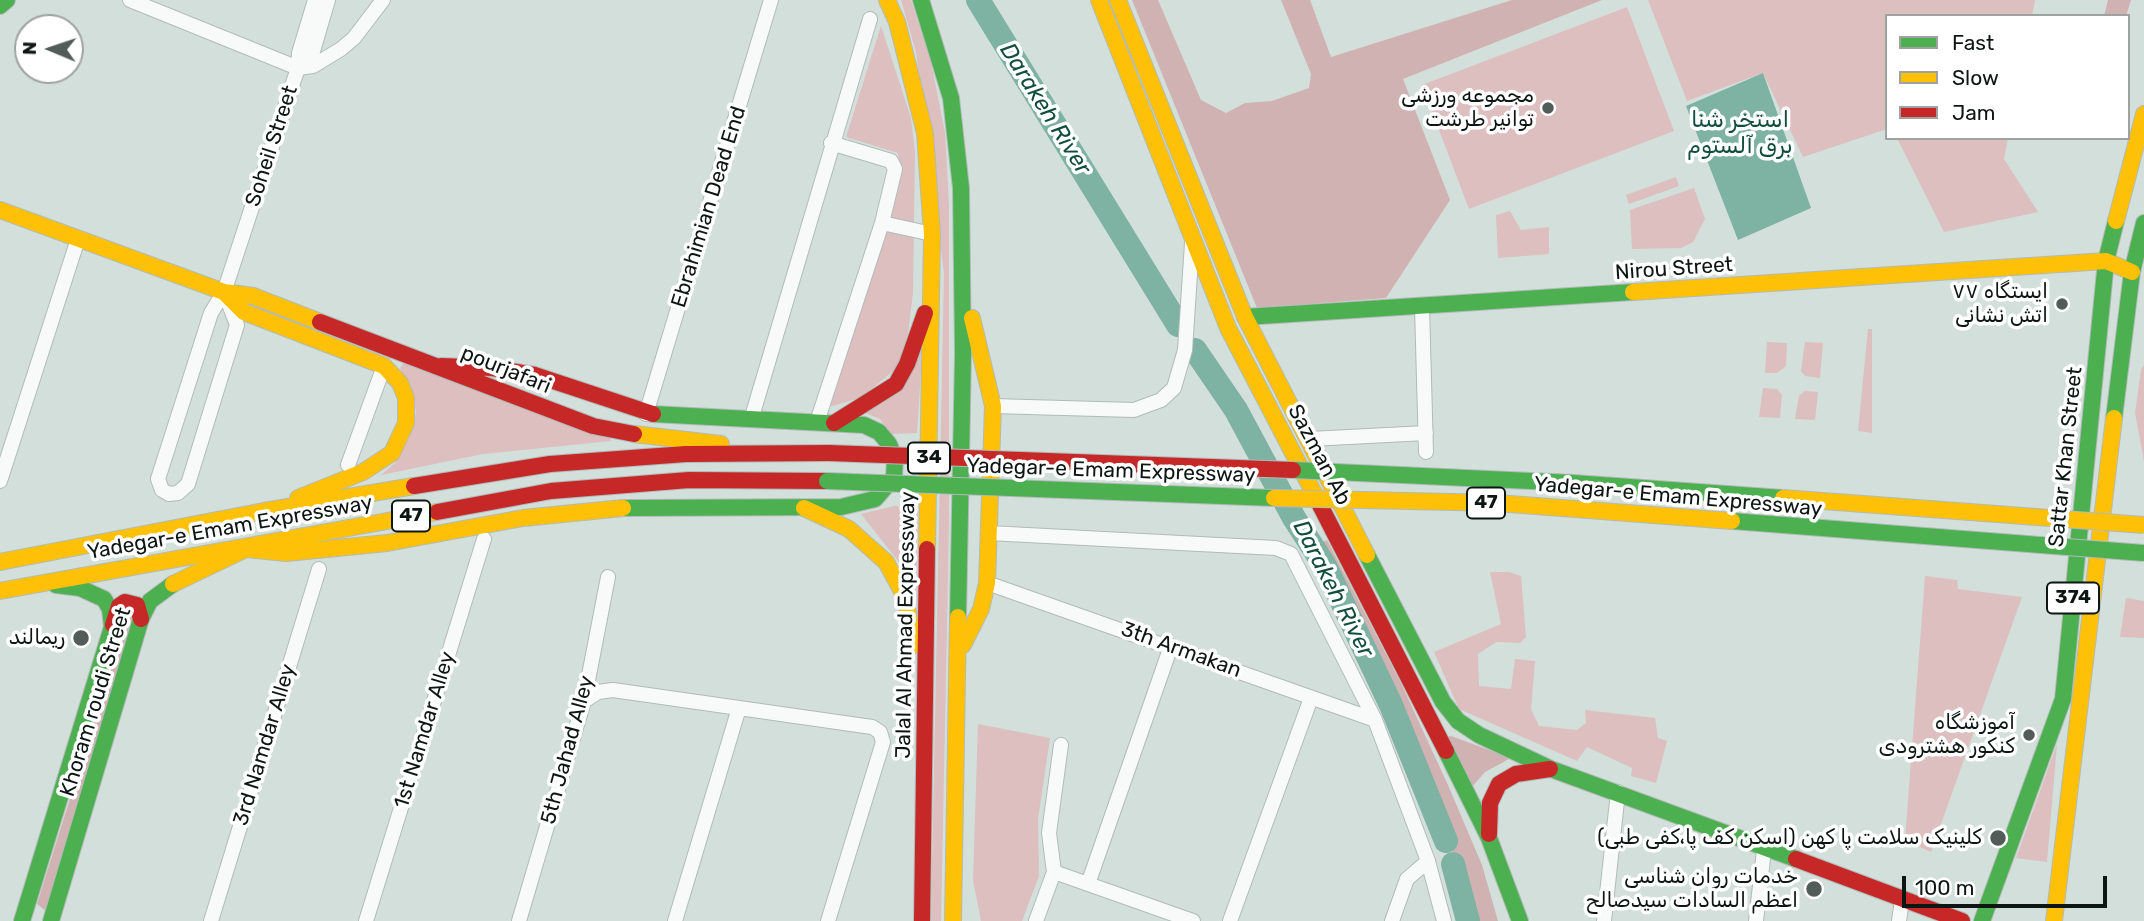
<!DOCTYPE html>
<html>
<head>
<meta charset="utf-8">
<style>
	body { margin:0 }
	#map { position:relative; width:2144px; height:921px; overflow:hidden; background:#d3dfdb; font-family:Rubik,sans-serif }
	canvas { display:block }
	.legend { position:absolute; left:1885px; top:14px; width:245px; height:126px; box-sizing:border-box; background:#fff; border:2px solid #9ea2a1; margin:0; padding:9px 12px; list-style:none; font-size:21px; color:#0d1613 }
	.legend li { display:flex; align-items:center; gap:14px; height:35px }
	.legend b { width:35px; border:2px solid #9ea2a1 }
	.north { position:absolute; left:14px; top:14px; width:70px; height:70px; box-sizing:border-box; background:#fff; border:2px solid #9ea2a1; border-radius:50%; rotate:272deg; font-size:19px; font-weight:700; line-height:28px; text-align:center; color:#0d1613 }
	.north::after { content:''; display:block; margin:auto; width:24px; height:32px; background:#525c59; clip-path:polygon(50% 0,100% 100%,50% 72%,0 100%) }
	.scale { position:absolute; left:1902px; top:876px; width:205px; height:32px; box-sizing:border-box; border:4px solid #0d1613; border-top:0; padding-left:9px; font-size:21px; line-height:24px; white-space:nowrap; color:#0d1613; -webkit-text-stroke:5px #fff; paint-order:stroke }
</style>
</head>
<body>
<div id="map">
<canvas width="2144" height="921"></canvas>
<ul class="legend">
<li><b style="height:9px;background:#4caf50"></b>Fast</li>
<li><b style="height:9px;background:#ffc107"></b>Slow</li>
<li><b style="height:9px;background:#c62828"></b>Jam</li>
</ul>
<div class="north">N</div>
<div class="scale">100 m</div>
</div>
<script>
const g = document.querySelector('canvas').getContext('2d');
g.lineJoin = 'round';
function paint(path, color) { g.fillStyle = color; g.fill(path, 'evenodd'); }
const toPath = rows => new Path2D(rows.map(r => 'M' + r).join(''));
function strokePath(path, color, width, dash) { g.strokeStyle = color; g.lineWidth = width; g.lineCap = dash ? 'butt' : 'round'; g.setLineDash(dash || []); g.stroke(path); }
function label(font, color, halo, rows, align = 'center') {
  g.font = font + ' Rubik,"Noto Sans Arabic",sans-serif'; g.lineWidth = 7; g.setLineDash([]); g.textBaseline = 'middle'; g.strokeStyle = halo; g.fillStyle = color; for (const [text, x, y, turn = 0] of rows) {
    g.save(); g.translate(x, y); g.rotate((+turn || 0) * Math.PI / 180); g.textAlign = isNaN(turn) ? turn : align; if (halo) g.strokeText(text, 0, 0); g.fillText(text, 0, 0); g.restore();
  }
}
paint(toPath([
	[901,0,911,0,931,62,945,133,949,206,949,525,941,921,931,921,944,273,916,52],
	[1648,0,2035,0,2032,16,1887,16,1887,129,1803,157,1763,73,1687,101],
	[1627,7,1674,131,1469,209,1422,85],
	[881,26,911,118,915,152,913,293,907,342,896,369,860,398,829,407,893,207,900,174,898,153,846,137],
	[1897,138,2008,138,2004,159,2038,212,1944,232],
	[1676,177,1679,186,1629,204,1626,195],
	[1694,188,1705,219,1693,242,1681,248,1632,249,1630,210],
	[1510,211,1521,230,1549,227,1549,254,1498,258,1496,215],
	[1868,329,1872,329,1872,433,1858,431],
	[923,339,917,433,891,434,880,419,863,412],
	[1767,342,1787,343,1786,366,1777,373,1765,373],
	[1805,342,1823,343,1820,378,1805,376,1801,371],
	[404,363,610,436,611,441,483,454,381,475,395,463,414,424,416,411,413,397,400,368],
	[2144,365,2144,461,2135,413,2141,370],
	[1763,388,1777,389,1782,395,1780,418,1759,417],
	[1805,391,1818,392,1815,420,1795,419,1799,396],
	[894,506,918,507,916,612,902,566,861,514],
	[1490,572,1509,572,1521,576,1526,637,1520,643,1496,642,1478,654,1479,686,1511,689,1515,659,1535,661,1531,709,1539,726,1577,730,1586,723,1585,710,1655,718,1658,738,1667,741,1656,783,1631,776,1632,768,1587,747,1577,761,1459,709,1434,652,1501,624],
	[1925,576,1957,580,1958,589,2022,597,1931,852,1905,840],
	[2126,598,2144,601,2144,638,2120,637],
	[978,724,1050,738,1038,819,1039,876,1022,921,981,921,973,880],
	[2057,744,2047,862,2016,858]
]), '#dcbfbe');
paint(toPath([
	[1132,0,1158,0,1201,100,1226,113,1245,103,1272,101,1309,88,1311,74,1281,0,1310,0,1331,57,1512,0,1602,0,1403,79,1450,200,1386,298,1257,308],
	[2108,0,2131,0,2126,16,2104,16],
	[1327,540,1401,683,1448,785,1482,865,1498,921,1475,921,1437,803,1400,708,1317,544],
	[128,613,133,615,46,911,37,904],
	[1451,736,1511,758,1485,772,1471,788,1446,737]
]), '#d1b2b2');
paint(toPath([
	[1763,73,1811,208,1738,240,1686,106]
]), '#7eb2a2');
strokePath(toPath([
	[978,0,1178,325],
	[1195,350,1236,410,1294,518,1325,566,1391,705,1446,841],
	[1453,864,1468,921]
]), '#7eb2a2', 24);
const street = toPath([
	[130,0,298,68],
	[299,67,311,58,328,0],
	[298,68,299,53,315,0],
	[882,223,932,234],
	[227,299,237,325,188,484,178,493,169,494,162,490,158,479,211,313,224,292,298,68,313,66,341,49,354,38,383,0],
	[1422,307,1426,452],
	[993,406,1134,410,1161,400,1174,388,1185,350,1192,243],
	[646,414,771,0],
	[751,420,870,19],
	[817,422,882,223,895,169,891,161,831,143],
	[1310,439,1426,433],
	[348,465,384,366],
	[0,481,78,239],
	[989,533,1276,548,1291,554,1375,720,1428,861,1444,921],
	[987,583,1375,720],
	[584,701,598,692,613,690,872,727,880,732,883,742,828,921],
	[1054,872,1193,921],
	[1088,884,1171,646],
	[211,921,319,569],
	[366,921,484,539],
	[519,921,584,701,608,577],
	[675,921,739,708],
	[1036,921,1054,872,1049,833,1061,745],
	[1230,921,1311,698],
	[1392,921,1407,879,1428,861],
	[1604,921,1618,792],
	[1756,921,1764,850],
	[1899,921,1902,900]
]);
const fast = toPath([
	[921,0,951,98,961,188,963,354,958,617],
	[0,6,7,0],
	[1245,317,1633,292],
	[2114,418,2132,272,2144,223],
	[623,508,841,507,875,499,894,477,895,459,889,444,879,432,864,425,653,414],
	[1367,555,1443,702,1458,721,1479,735,1551,769,1796,859],
	[1446,751,1489,838,1520,921],
	[22,921,112,627,110,609,104,599,80,588,56,585],
	[51,921,141,619,150,601,173,584],
	[1982,921,2063,699,2106,261,2116,221]
]);
const slow = toPath([
	[887,0,897,22,925,133,932,234,927,549],
	[1099,0,1228,328,1320,505],
	[1118,0,1245,317,1367,555],
	[0,210,224,292,253,296,320,322],
	[2116,221,2144,114],
	[224,292,244,312,384,366,400,383,406,398,406,423,392,453,363,472,298,498],
	[1633,292,2106,261,2132,272],
	[634,434,721,444],
	[804,508,849,529,886,562,905,597,914,645],
	[0,562,264,511,414,486],
	[173,584,246,549,286,553,387,543,523,518,623,508],
	[0,591,437,512],
	[963,645,981,609,987,583,993,406,972,318],
	[953,921,958,617],
	[2054,921,2114,418]
]);
const jam = toPath([
	[320,322,593,426,634,434],
	[441,366,492,368,535,375,653,414],
	[834,423,896,384,907,364,925,313],
	[414,486,550,464,686,454,829,453],
	[1320,505,1446,751],
	[437,512,551,491,689,480,827,481],
	[113,625,119,606,125,602,137,605,141,619],
	[1489,834,1490,803,1499,784,1516,774,1550,769],
	[1796,859,1962,921],
	[922,921,927,549]
]);
strokePath(street, '#b1bbb8', 16);
strokePath(fast, '#b1bbb8', 18);
strokePath(slow, '#b1bbb8', 18);
strokePath(jam, '#b1bbb8', 18);
strokePath(street, '#f8fafa', 14);
strokePath(fast, '#4caf50', 16);
strokePath(slow, '#ffc107', 16);
strokePath(jam, '#c62828', 16);
const fastBridge = toPath([
	[1293,470,1574,483,1783,498],
	[827,481,1274,498],
	[1732,521,2144,553]
]);
const slowBridge = toPath([
	[1274,498,1497,503,1732,521],
	[1783,498,2144,525]
]);
const jamBridge = toPath([
	[829,453,1293,470]
]);
strokePath(fastBridge, '#b1bbb8', 18, []);
strokePath(slowBridge, '#b1bbb8', 18, []);
strokePath(jamBridge, '#b1bbb8', 18, []);
strokePath(fastBridge, '#4caf50', 16);
strokePath(slowBridge, '#ffc107', 16);
strokePath(jamBridge, '#c62828', 16);
for (const [x, y, r, color] of [
	[1548,108,7,"#525c59"],
	[2062,304,7,"#525c59"],
	[81,638,9,"#525c59"],
	[2029,735,7,"#525c59"],
	[1998,838,9,"#525c59"],
	[1814,889,9,"#525c59"]
]) { const dot = new Path2D(); dot.arc(x, y, r, 0, 2 * Math.PI); g.fillStyle = color; g.fill(dot); strokePath(dot, '#fff', 2.5); }
for (const [x, y, w] of [
	[929,458,42],
	[1486,503,38],
	[411,516,38],
	[2073,598,52]
]) { const box = new Path2D(); box.roundRect(x - w / 2, y - 15.5, w, 31, 5); g.fillStyle = '#fff'; g.fill(box); strokePath(box, '#0d1613', 2); }
label('bold 19px', '#0d1613', null, [
	["34",929,458],
	["47",1486,503],
	["47",411,516],
	["374",2073,598]
]);
label('21px', '#0d1613', '#fff', [
	["مجموعه ورزشی",1534,96],
	["توانیر طرشت",1534,120],
	["ایستگاه ۷۷",2048,292],
	["اتش نشانی",2048,316],
	["ریمالند",65,638],
	["آموزشگاه",2015,723],
	["کنکور هشترودی",2015,747],
	["کلینیک سلامت پا کهن (اسکن کف پا،کفی طبی)",1982,838],
	["خدمات روان شناسی",1798,877],
	["اعظم السادات سیدصالح",1798,901]
], 'right');
label('21px', '#0d1613', '#fff', [
	["Soheil Street",272,146,-72],
	["Ebrahimian Dead End",709,207,-73],
	["Nirou Street",1674,269,-4],
	["pourjafari",506,370,22],
	["Sazman Ab",1319,455,62],
	["Sattar Khan Street",2066,457,-84],
	["Yadegar-e Emam Expressway",1111,471,2],
	["Yadegar-e Emam Expressway",1678,497,5],
	["Yadegar-e Emam Expressway",230,528,-10],
	["Jalal Al Ahmad Expressway",906,625,-89],
	["3th Armakan",1181,650,20],
	["Khoram roudi Street",96,702,-73],
	["1st Namdar Alley",425,730,-73],
	["3rd Namdar Alley",265,745,-73],
	["5th Jahad Alley",568,750,-75]
]);
label('italic 23px', '#124e3e', '#fff', [
	["Darakeh River",1045,109,58],
	["استخر شنا",1740,120],
	["برق آلستوم",1740,146],
	["Darakeh River",1333,589,63]
]);
</script>
</body>
</html>
